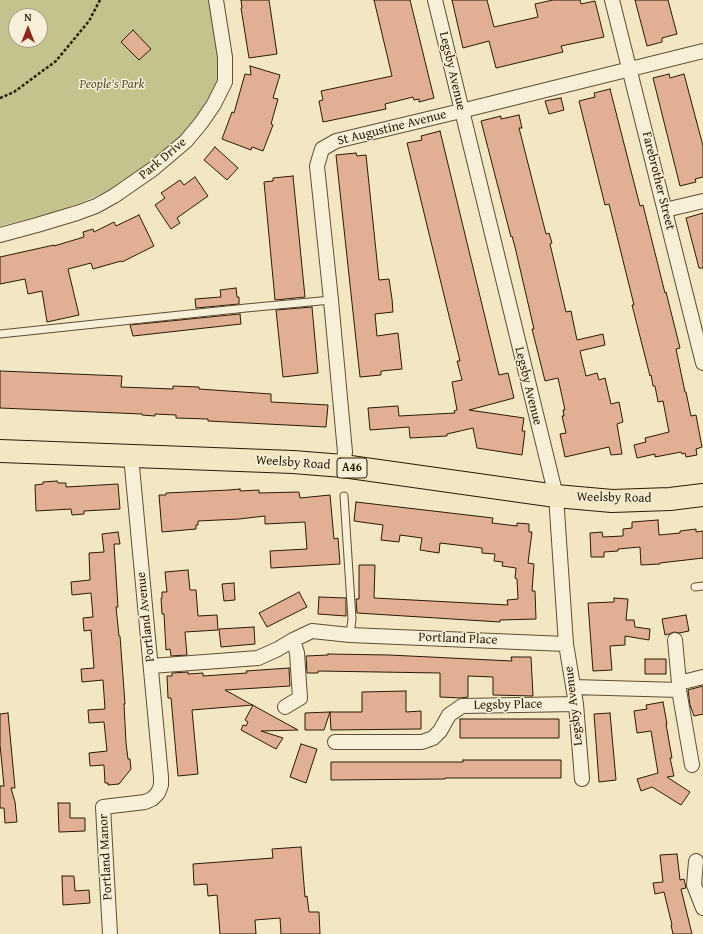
<!DOCTYPE html>
<html>
<head>
<meta charset="utf-8">
<style>
	body { margin:0 }
	#map { position:relative; width:703px; height:934px; overflow:hidden; background:#f3e7c3; font-family:"Gentium Book Plus",serif }
	canvas { display:block }
	.north { position:absolute; left:8px; top:8px; width:40px; height:40px; box-sizing:border-box; background:#f7efd8; border:1px solid #a69a83; border-radius:50%; rotate:0deg; font-size:11px; font-weight:700; line-height:16px; text-align:center; color:#2c1b03 }
	.north::after { content:''; display:block; margin:auto; width:14px; height:18px; background:#8f2418; clip-path:polygon(50% 0,100% 100%,50% 72%,0 100%) }
</style>
</head>
<body>
<div id="map">
<canvas width="703" height="934"></canvas>
<div class="north">N</div>
</div>
<script>
const g = document.querySelector('canvas').getContext('2d');
g.lineJoin = 'round';
function paint(path, color) { g.fillStyle = color; g.fill(path, 'evenodd'); }
const toPath = rows => new Path2D(rows.map(r => 'M' + r).join(''));
function strokePath(path, color, width, dash) { g.strokeStyle = color; g.lineWidth = width; g.lineCap = dash ? 'butt' : 'round'; g.setLineDash(dash || []); g.stroke(path); }
function label(font, color, halo, rows, align = 'center') {
  g.font = font + ' "Gentium Book Plus",serif'; g.lineWidth = 3; g.setLineDash([]); g.textBaseline = 'middle'; g.strokeStyle = halo; g.fillStyle = color; for (const [text, x, y, turn = 0] of rows) {
    g.save(); g.translate(x, y); g.rotate((+turn || 0) * Math.PI / 180); g.textAlign = isNaN(turn) ? turn : align; if (halo) g.strokeText(text, 0, 0); g.fillText(text, 0, 0); g.restore();
  }
}
paint(toPath([
	[0,0,213,0,220,42,219,75,216,86,203,111,184,133,152,162,132,176,113,188,85,201,55,212,0,226],
	[16,16,40,16,40,40,16,40]
]), '#c3c38e');
const building = toPath([
	[241,0,269,0,277,54,249,58,241,8,242,8,241,0],
	[374,0,410,0,434,98,419,102,419,99,414,100,413,97,385,104,386,109,323,122,319,101,323,100,321,91,392,76,374,0],
	[452,0,487,0,494,27,538,17,535,4,553,0,580,0,581,4,595,1,604,37,561,46,563,52,496,68,489,41,463,48,452,0],
	[635,0,668,0,677,34,662,38,662,42,647,46,635,0],
	[133,30,151,49,139,60,121,42,133,30],
	[250,66,280,75,273,98,278,99,271,124,273,125,263,151,252,147,251,150,222,139,232,112,234,113,245,74,251,75,250,66],
	[669,74,670,78,684,74,703,146,703,177,695,179,696,182,680,186,653,78,669,74],
	[610,89,640,206,643,205,665,293,666,292,680,348,676,349,685,392,686,392,691,416,696,415,702,447,696,449,697,455,686,457,685,453,682,454,681,452,655,457,655,454,637,458,634,445,646,442,645,438,669,432,663,401,658,402,655,386,653,386,651,375,650,376,632,305,634,305,609,204,605,205,579,101,595,97,594,93,610,89],
	[561,98,564,110,549,114,545,101,561,98],
	[519,115,522,128,519,128,546,234,549,233,552,243,550,244,566,312,571,311,577,340,603,334,605,345,580,351,586,376,597,373,599,380,605,378,611,404,619,402,623,422,617,424,622,454,611,455,609,447,565,457,560,434,566,433,562,416,564,416,563,410,565,410,558,378,545,381,532,329,534,329,515,247,512,236,511,237,481,121,501,116,501,119,519,115],
	[440,131,499,375,508,373,514,398,469,410,524,418,522,431,525,431,522,455,477,448,473,428,447,434,447,436,410,438,409,427,370,430,368,408,398,406,399,416,455,413,454,411,457,410,452,382,462,380,457,361,460,361,407,143,422,140,421,136,440,131],
	[215,147,238,168,227,180,204,160,215,147],
	[356,153,357,156,366,155,379,280,389,279,392,299,393,312,375,314,377,336,398,333,402,369,381,371,381,375,360,377,336,155,356,153],
	[293,176,305,297,275,300,264,182,273,181,273,178,293,176],
	[195,177,208,196,177,218,180,223,171,229,155,205,165,198,161,193,180,180,184,185,195,177],
	[703,213,703,268,699,268,686,218,703,213],
	[139,215,154,246,122,262,121,261,93,269,91,263,68,269,79,315,47,322,42,291,28,294,25,279,0,284,0,257,54,245,54,246,84,237,83,232,93,229,94,232,114,222,116,226,139,215],
	[236,288,237,297,239,297,239,304,196,308,195,299,221,297,220,290,236,288],
	[312,307,318,373,283,377,276,310,312,307],
	[240,314,241,324,133,336,130,325,240,314],
	[0,371,122,376,121,387,173,389,173,386,199,387,199,389,271,394,271,402,328,405,326,427,208,421,208,419,176,418,176,415,155,414,155,416,142,415,142,414,0,408,0,371],
	[57,481,58,483,66,483,66,487,118,484,120,509,84,511,84,514,72,515,71,509,36,511,35,485,43,484,43,482,57,481],
	[240,489,240,491,259,490,259,493,299,492,300,498,330,495,334,539,338,538,340,564,271,568,270,551,307,549,305,522,265,524,265,516,239,519,198,521,198,525,196,525,196,529,162,532,159,495,166,495,166,493,229,490,240,489],
	[356,502,493,518,492,523,517,526,517,523,529,524,529,532,532,532,528,563,534,564,532,591,535,591,536,619,500,620,500,622,357,613,356,599,359,599,359,565,375,565,374,598,508,605,507,600,518,599,517,579,515,578,516,568,502,566,503,562,494,561,495,554,482,553,482,548,440,543,439,553,420,550,422,538,400,535,399,542,381,540,383,525,354,521,356,502],
	[658,520,659,535,680,533,680,531,696,529,696,532,703,531,703,558,660,563,660,564,641,565,640,547,618,549,618,551,604,552,604,557,591,557,590,533,602,532,603,537,623,536,623,529,632,528,632,522,658,520],
	[118,532,120,544,114,544,118,607,116,607,119,636,120,636,125,704,124,704,126,743,128,759,130,759,131,769,119,784,108,785,108,783,105,783,104,765,90,766,89,753,107,751,104,722,89,723,88,710,105,709,103,680,82,682,81,669,94,668,91,630,84,631,83,618,93,617,91,593,72,595,71,582,90,580,89,553,104,552,102,534,118,532],
	[188,570,190,590,196,590,198,616,217,615,218,630,185,632,187,655,171,656,170,649,166,650,164,614,162,614,161,598,162,598,162,592,167,592,165,572,188,570],
	[234,583,235,600,224,601,222,584,234,583],
	[299,592,307,607,267,627,259,613,299,592],
	[319,597,346,598,346,616,318,614,319,597],
	[614,598,628,599,626,620,634,620,635,627,650,629,649,640,625,636,625,645,610,646,612,670,593,671,588,603,614,602,614,598],
	[686,615,689,631,679,633,674,632,669,634,665,635,662,619,686,615],
	[254,627,255,644,221,647,219,629,254,627],
	[328,654,389,655,512,661,511,657,531,657,533,696,493,695,493,677,468,676,468,697,461,698,440,697,440,673,318,671,318,673,307,673,306,656,328,655,328,654],
	[645,659,666,659,666,674,645,674,645,659],
	[289,668,290,686,225,690,298,730,261,731,283,738,276,749,241,730,243,725,246,726,248,722,245,720,253,705,192,710,198,774,178,776,171,698,168,698,167,676,172,676,172,673,188,672,188,674,203,673,203,676,247,673,246,671,289,668],
	[703,686,703,714,694,716,690,705,688,690,703,686],
	[406,691,406,712,421,711,421,729,331,730,330,712,362,712,362,692,406,691],
	[663,702,667,724,666,724,672,758,670,758,674,776,667,777,690,792,681,805,652,787,641,791,637,779,658,773,651,731,637,733,634,711,647,709,646,705,663,702],
	[330,712,324,730,305,730,305,713,330,712],
	[8,713,15,788,11,788,15,802,17,822,5,823,4,808,0,808,0,786,4,786,0,745,0,714,8,713],
	[610,713,616,780,599,782,594,714,610,713],
	[460,719,559,719,559,738,460,738,460,719],
	[301,744,317,749,306,783,290,777,301,744],
	[463,760,561,760,561,778,445,778,445,779,331,780,331,762,463,762,463,760],
	[58,803,70,803,70,818,85,818,85,831,59,832,58,803],
	[301,847,305,897,307,896,309,912,319,912,320,934,281,934,280,918,255,920,256,934,220,934,217,895,208,896,207,884,194,885,193,864,273,858,272,849,301,847],
	[677,854,680,880,684,879,686,888,681,889,692,934,673,934,671,925,672,925,664,892,655,894,653,883,663,882,660,855,677,854],
	[62,876,74,876,75,891,89,890,90,903,63,905,62,876]
]);
paint(building, '#e1af94');
strokePath(building, '#2c1b03', 1);
const lane = toPath([
	[0,334,246,308,331,300],
	[344,496,352,619,350,635],
	[695,587,703,586]
]);
const street = toPath([
	[435,0,556,496,566,644,576,704,582,779],
	[612,0,703,363],
	[665,210,703,201],
	[0,235,37,225,77,213,96,206,114,196,153,169,186,141,201,123,214,104,225,82,225,57,216,0],
	[343,466,345,452,331,300,317,166,322,149,336,141,461,111,703,51],
	[675,640,679,683,679,690,692,765],
	[151,666,258,658,278,649,293,640,312,631,350,635,566,644],
	[679,683,703,677],
	[573,687,679,690],
	[285,707,300,698,297,653,293,640],
	[335,742,422,742,433,738,440,731,449,715,462,706,576,704],
	[696,861,694,885,703,908],
	[110,934,103,807,145,802,152,799,158,793,161,785,161,777,131,456]
]);
const highway = toPath([
	[0,451,293,462,343,466,556,496,612,501,670,499,703,495]
]);
strokePath(lane, '#5e4e33', 9);
strokePath(street, '#5e4e33', 16);
strokePath(highway, '#2c1b03', 24);
strokePath(toPath([
	[0,98,14,92,56,61,89,21,100,0]
]), '#2c1b03', 2.5, [3, 2]);
strokePath(lane, '#f7efd8', 7);
strokePath(street, '#f7efd8', 14);
strokePath(highway, '#f3e7c3', 22);
for (const [x, y, w] of [
	[352,468,30]
]) { const box = new Path2D(); box.roundRect(x - w / 2, y - 10, w, 20, 3); g.fillStyle = '#f7efd8'; g.fill(box); strokePath(box, '#2c1b03', 1); }
label('bold 12px', '#2c1b03', null, [
	["A46",352,468]
]);
label('13px', '#2c1b03', '#f7efd8', [
	["Legsby Avenue",452,71,77],
	["St Augustine Avenue",392,128,-14],
	["Park Drive",163,159,-40],
	["Farebrother Street",658,181,76],
	["Legsby Avenue",528,386,76],
	["Weelsby Road",293,463,4],
	["Weelsby Road",614,498,1],
	["Portland Avenue",146,617,-96],
	["Portland Place",458,639,2],
	["Legsby Place",508,705,-1],
	["Legsby Avenue",574,706,-97],
	["Portland Manor",106,857,-93]
]);
label('italic 13px', '#594d2d', '#f7efd8', [
	["People's Park",112,85]
]);
</script>
</body>
</html>
